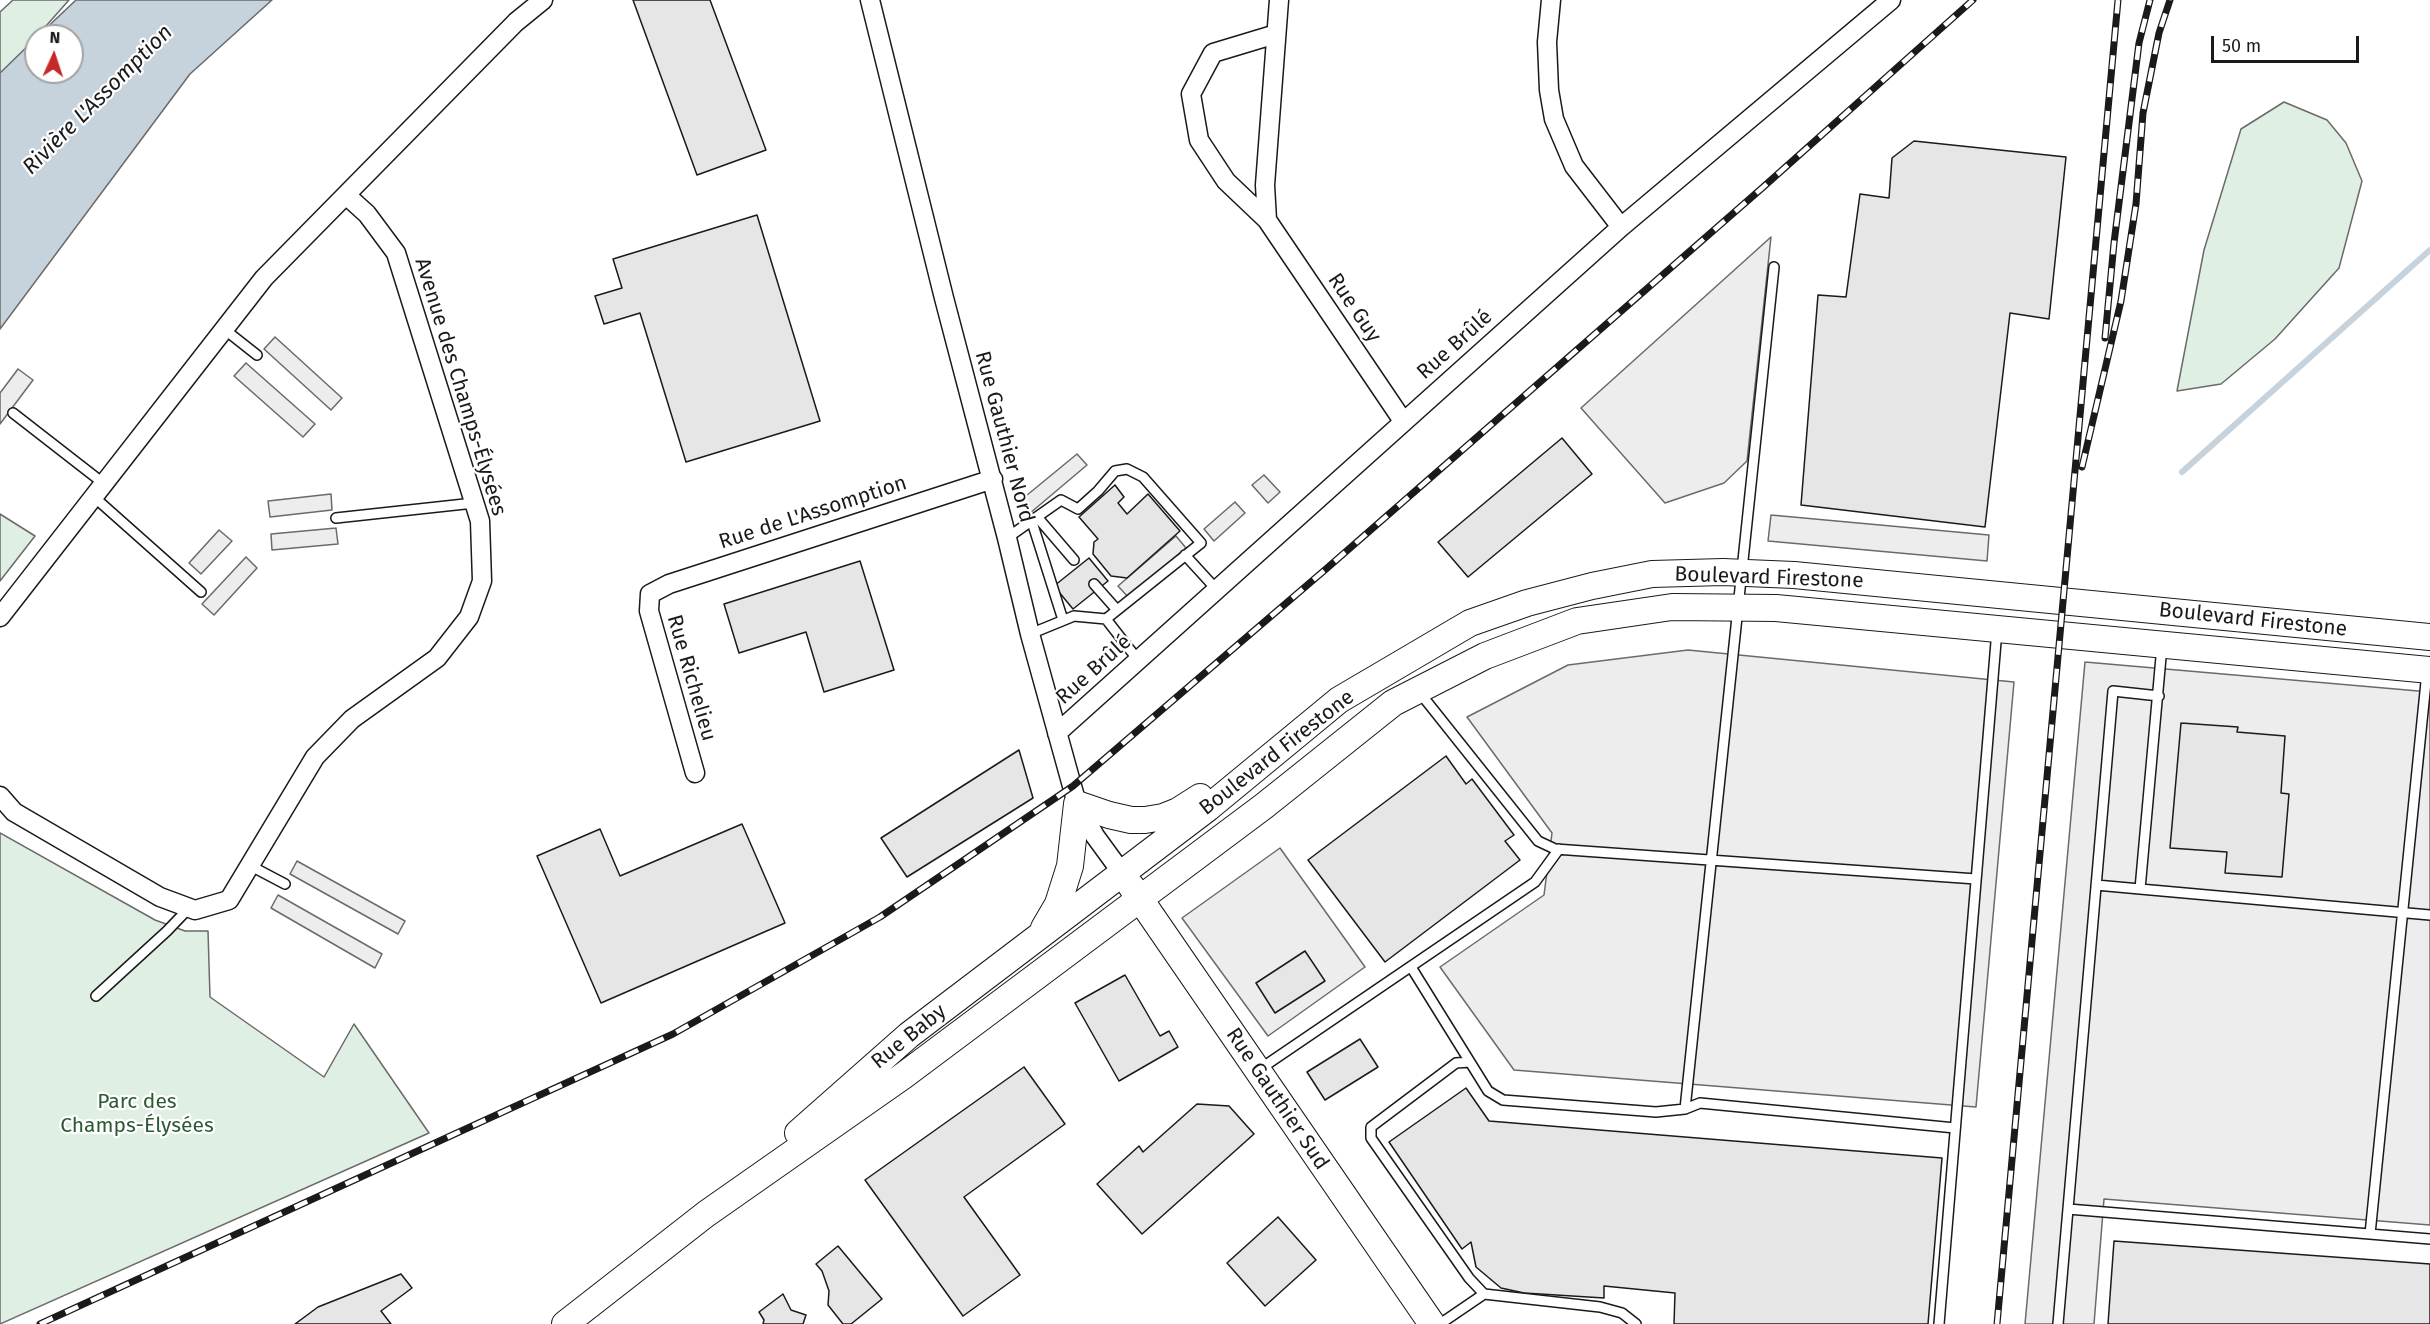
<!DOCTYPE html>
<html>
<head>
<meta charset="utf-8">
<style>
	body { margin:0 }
	#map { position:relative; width:2430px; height:1324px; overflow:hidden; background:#fff; font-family:"Fira Sans",sans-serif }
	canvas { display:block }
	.north { position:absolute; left:24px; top:24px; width:60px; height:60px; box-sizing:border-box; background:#fff; border:2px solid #a3a3a3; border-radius:50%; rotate:3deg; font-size:16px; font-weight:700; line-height:24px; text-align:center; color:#1a1a1a }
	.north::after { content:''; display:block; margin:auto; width:21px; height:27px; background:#c62828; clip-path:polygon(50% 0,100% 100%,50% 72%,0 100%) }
	.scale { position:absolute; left:2211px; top:36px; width:148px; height:27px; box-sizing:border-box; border:3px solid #1a1a1a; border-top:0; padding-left:8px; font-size:18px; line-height:21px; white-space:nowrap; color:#1a1a1a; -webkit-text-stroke:4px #fff; paint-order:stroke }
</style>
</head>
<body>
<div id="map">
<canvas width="2430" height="1324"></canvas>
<div class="north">N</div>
<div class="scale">50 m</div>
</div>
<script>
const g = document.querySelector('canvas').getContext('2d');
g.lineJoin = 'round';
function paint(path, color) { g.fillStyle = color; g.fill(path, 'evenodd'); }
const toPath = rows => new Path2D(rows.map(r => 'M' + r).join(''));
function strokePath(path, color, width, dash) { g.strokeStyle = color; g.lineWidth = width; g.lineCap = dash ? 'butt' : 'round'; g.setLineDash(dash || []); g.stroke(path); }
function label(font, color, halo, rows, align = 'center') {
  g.font = font + ' "Fira Sans",sans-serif'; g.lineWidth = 4.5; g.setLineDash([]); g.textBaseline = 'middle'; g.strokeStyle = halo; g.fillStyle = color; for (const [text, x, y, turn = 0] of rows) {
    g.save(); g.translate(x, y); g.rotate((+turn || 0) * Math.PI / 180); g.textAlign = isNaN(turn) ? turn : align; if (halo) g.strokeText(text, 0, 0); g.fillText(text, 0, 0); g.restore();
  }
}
const green = toPath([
	[13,0,69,0,0,78,0,12,13,0],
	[2284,102,2327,120,2346,143,2362,181,2339,268,2275,339,2221,384,2177,391,2204,250,2241,129,2284,102],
	[0,514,35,536,0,581,0,514],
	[0,833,155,920,185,931,208,931,210,997,324,1077,354,1024,429,1133,0,1324,0,833]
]);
paint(green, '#e0efe3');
strokePath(green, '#6a6a6a', 1.5);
const parking = toPath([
	[1771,237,1747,461,1724,483,1665,503,1581,408,1771,237],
	[275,337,342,398,331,410,264,349,275,337],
	[246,363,315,424,303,437,234,376,246,363],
	[18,369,33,380,0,424,0,393,18,369],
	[1077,454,1087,465,1029,514,1021,500,1077,454],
	[1264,475,1280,492,1268,503,1252,485,1264,475],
	[331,494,332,510,270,517,268,501,331,494],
	[1235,502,1245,513,1214,541,1204,529,1235,502],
	[1771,515,1989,535,1987,561,1768,541,1771,515],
	[336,528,338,544,272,550,271,534,336,528],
	[219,530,232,541,201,574,189,563,219,530],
	[1176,536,1186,548,1128,597,1118,586,1176,536],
	[246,557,257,568,214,615,202,604,246,557],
	[1688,650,2014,682,1976,1107,1514,1070,1440,967,1544,895,1552,833,1467,717,1568,665,1688,650],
	[2085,662,2430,692,2430,1225,2104,1199,2094,1324,2025,1324,2085,662],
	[1280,848,1365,967,1268,1036,1182,918,1280,848],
	[297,861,405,921,398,934,290,874,297,861],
	[278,895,382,954,375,968,271,908,278,895]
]);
paint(parking, '#ededed');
strokePath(parking, '#6a6a6a', 1.5);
const water = toPath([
	[76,0,272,0,190,74,0,329,0,73,36,38,36,72,72,72,72,36,38,36,76,0]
]);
paint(water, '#c6d2dc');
strokePath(water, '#6a6a6a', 1.5);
strokePath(toPath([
	[2182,472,2430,250]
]), '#c6d2dc', 6);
const building = toPath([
	[633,0,710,0,766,150,697,175,633,0],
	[1914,141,2066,157,2049,319,2010,313,1985,527,1801,505,1818,295,1846,297,1860,194,1889,198,1892,158,1914,141],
	[757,215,820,421,686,462,640,313,604,324,595,296,622,288,613,259,757,215],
	[1562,438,1592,474,1468,577,1438,542,1562,438],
	[1115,485,1124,497,1118,503,1127,514,1148,494,1180,531,1127,578,1111,576,1093,554,1094,542,1098,539,1079,517,1115,485],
	[1089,558,1108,581,1073,609,1054,586,1089,558],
	[860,561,894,670,824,692,806,632,739,653,724,604,860,561],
	[2181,723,2238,727,2237,732,2285,736,2281,793,2289,794,2282,877,2225,873,2227,852,2170,848,2181,723],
	[1019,750,1033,798,907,877,881,838,1019,750],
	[1446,756,1466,784,1472,779,1514,835,1505,841,1520,860,1385,962,1308,860,1446,756],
	[742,824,785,923,601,1003,537,856,600,829,620,876,742,824],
	[1305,951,1325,981,1275,1013,1256,983,1305,951],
	[1125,975,1160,1036,1169,1031,1178,1047,1119,1081,1075,1003,1125,975],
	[1360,1039,1378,1067,1325,1100,1307,1072,1360,1039],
	[1024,1067,1065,1124,964,1197,1020,1275,963,1316,865,1180,1024,1067],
	[1466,1088,1489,1121,1942,1158,1928,1324,1674,1324,1675,1293,1604,1286,1604,1298,1524,1293,1501,1288,1476,1267,1471,1242,1462,1249,1389,1142,1466,1088],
	[1197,1104,1229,1106,1254,1134,1142,1234,1097,1184,1139,1146,1143,1152,1197,1104],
	[1278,1217,1316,1260,1265,1306,1227,1263,1278,1217],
	[2114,1241,2430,1264,2430,1324,2108,1324,2114,1241],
	[838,1246,882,1299,851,1324,843,1324,828,1305,829,1291,822,1271,816,1264,838,1246],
	[401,1274,412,1288,381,1311,391,1324,295,1324,318,1307,401,1274],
	[783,1294,791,1310,806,1315,803,1324,763,1324,764,1320,759,1312,783,1294]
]);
paint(building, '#e6e6e6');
strokePath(building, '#1a1a1a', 1.5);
const lane = toPath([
	[224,329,257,355],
	[13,413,103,483],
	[93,496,201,592],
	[336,518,474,503],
	[1038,518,1074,560],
	[1032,522,1063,620],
	[1007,538,1061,500,1078,509,1098,491,1115,471,1127,469,1143,477,1201,543,1106,619,1074,616,1030,634],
	[1185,555,1217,590],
	[1094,584,1117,610],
	[1106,619,1138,660],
	[2162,646,2140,889,2430,915],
	[1420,693,1538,841,1555,849,1976,879],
	[249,865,285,884],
	[2096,885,2140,889],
	[1411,967,1470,1062],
	[96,996,167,931,189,908],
	[1260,1069,1535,882,1559,849],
	[1685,1109,1774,267],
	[2068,1209,2430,1239],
	[2370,1234,2427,672],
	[1440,1324,1484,1294],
	[1636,1324,1622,1313,1600,1307,1484,1294,1469,1278,1371,1138,1371,1127,1456,1063,1470,1062,1488,1091,1503,1100,1656,1112,1685,1109,1700,1103,1955,1128],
	[1939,1324,1997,630],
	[2058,1324,2113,691,2159,696]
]);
const street = toPath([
	[870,0,944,298,1007,538,1030,634,1077,804,1095,836,1122,873],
	[1279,0,1265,185,1267,220,1403,421],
	[1551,0,1547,42,1549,90,1554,119,1574,166,1621,227],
	[1267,220,1226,181,1199,140,1191,94,1213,53,1276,34],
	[0,617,264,278,516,22,543,0],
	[1057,733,1621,227,1891,0],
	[695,773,649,611,650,594,669,584,993,479],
	[0,796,14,812,160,897,195,910,229,900,315,757,352,719,437,658,469,617,482,581,480,521,396,253,367,214,346,195]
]);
const secondary = toPath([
	[1131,886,1432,1324],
	[1044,928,1058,904,1070,866,1077,804,1109,815,1131,820,1145,820,1163,817,1178,811,1200,797],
	[798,1133,909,1035,1208,808,1339,700,1470,623,1527,603,1592,586,1652,574,1723,572,1794,575,2430,637],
	[565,1324,706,1214,903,1076,1264,806,1393,703,1485,656,1577,621,1672,607,1776,608,2430,670]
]);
strokePath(lane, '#1a1a1a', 12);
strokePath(street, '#1a1a1a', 21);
strokePath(secondary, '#1a1a1a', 28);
strokePath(lane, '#fff', 9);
strokePath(street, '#fff', 18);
strokePath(secondary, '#fff', 26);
const rail = toPath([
	[2105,338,2114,243,2139,43,2150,0],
	[2082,467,2121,301,2136,204,2143,113,2159,33,2170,0],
	[40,1324,673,1034,880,917,1051,801,1073,786,1326,569,1761,189,1973,0],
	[1997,1324,2118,0]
]);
strokePath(rail, '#1a1a1a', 7);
strokePath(rail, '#fff', 4.5, [14]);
label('21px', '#1a1a1a', '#fff', [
	["Rue Guy",1354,308,56],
	["Rue Brûlé",1455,345,-42],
	["Avenue des Champs-Élysées",460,387,73],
	["Rue Gauthier Nord",1004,437,75],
	["Rue de L'Assomption",813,513,-18],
	["Boulevard Firestone",1769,578,2],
	["Boulevard Firestone",2253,620,6],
	["Rue Brûlé",1094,670,-42],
	["Rue Richelieu",691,678,74],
	["Boulevard Firestone",1277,753,-38],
	["Rue Baby",909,1037,-39],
	["Rue Gauthier Sud",1277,1099,56]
]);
label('21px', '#2b5a34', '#fff', [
	["Parc des",137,1102],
	["Champs-Élysées",137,1126]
]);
label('italic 22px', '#1a1a1a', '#fff', [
	["Rivière L'Assomption",98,100,-45]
]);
</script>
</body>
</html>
